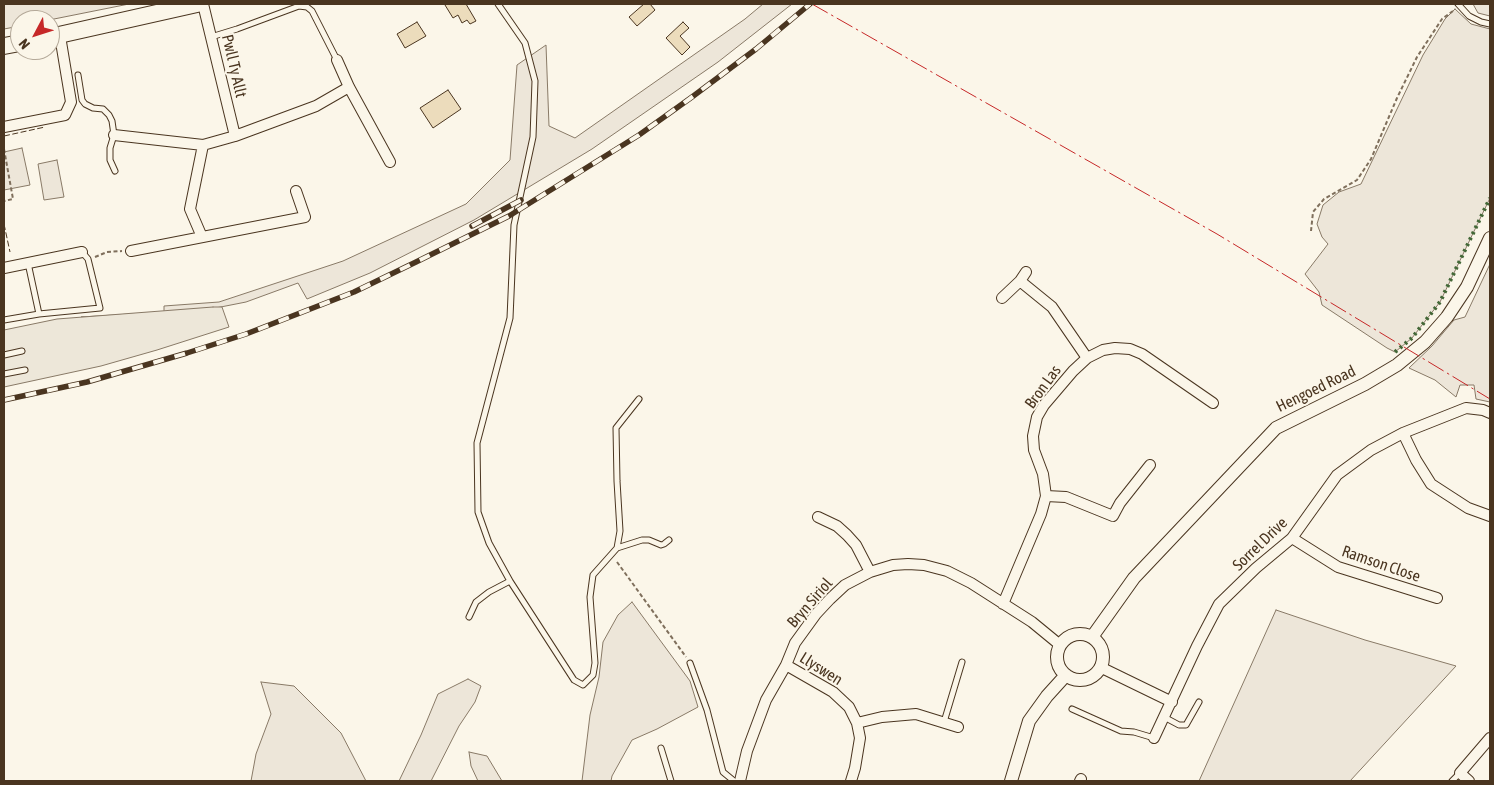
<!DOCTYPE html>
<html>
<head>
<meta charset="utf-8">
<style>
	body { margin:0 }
	#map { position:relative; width:1494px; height:785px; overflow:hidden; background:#fbf6e9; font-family:"Asap Condensed",sans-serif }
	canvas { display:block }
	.frame { position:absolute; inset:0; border:5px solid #4a3520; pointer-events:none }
	.north { position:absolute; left:10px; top:10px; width:50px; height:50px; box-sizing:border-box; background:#fbf6e9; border:1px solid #b4a999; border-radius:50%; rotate:230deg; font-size:14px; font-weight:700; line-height:20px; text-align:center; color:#4a3520 }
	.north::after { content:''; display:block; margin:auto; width:18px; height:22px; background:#c62828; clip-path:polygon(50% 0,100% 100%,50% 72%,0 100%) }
</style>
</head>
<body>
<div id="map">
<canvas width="1494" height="785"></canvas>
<div class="frame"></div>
<div class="north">N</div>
</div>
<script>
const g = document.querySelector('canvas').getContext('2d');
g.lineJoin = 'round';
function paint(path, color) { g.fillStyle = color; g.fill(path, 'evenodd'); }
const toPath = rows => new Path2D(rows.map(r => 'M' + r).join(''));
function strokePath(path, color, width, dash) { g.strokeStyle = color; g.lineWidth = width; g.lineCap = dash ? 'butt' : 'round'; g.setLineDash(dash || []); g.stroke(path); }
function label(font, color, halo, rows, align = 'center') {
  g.font = font + ' "Asap Condensed",sans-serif'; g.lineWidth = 4; g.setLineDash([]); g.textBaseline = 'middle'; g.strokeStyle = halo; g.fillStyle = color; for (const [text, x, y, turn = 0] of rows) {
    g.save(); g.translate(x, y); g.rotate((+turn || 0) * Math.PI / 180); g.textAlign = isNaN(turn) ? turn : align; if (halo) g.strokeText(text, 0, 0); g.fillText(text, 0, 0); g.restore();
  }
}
const green = toPath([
	[4,4,129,4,49,20,20,20,20,26,4,29,4,4],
	[763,4,792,4,718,62,592,149,474,220,370,273,307,299,298,283,246,302,170,317,81,317,164,312,164,306,219,302,343,261,466,204,510,160,517,65,546,45,549,126,575,138,745,19,763,4],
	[1473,4,1490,4,1490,16,1478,13,1473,4],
	[1455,9,1471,24,1490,29,1490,198,1440,302,1412,338,1395,352,1387,348,1322,305,1319,292,1305,274,1328,244,1322,237,1317,224,1323,205,1339,192,1361,184,1423,55,1445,19,1455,9],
	[22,148,30,185,4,190,4,152,22,148],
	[57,160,64,197,44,200,38,164,57,160],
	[1490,264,1490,402,1476,399,1474,385,1460,385,1456,397,1435,380,1409,368,1432,346,1454,320,1465,317,1490,264],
	[632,602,690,681,698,707,657,729,632,740,612,776,611,781,582,781,590,715,599,677,603,642,618,615,632,602],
	[1276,610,1365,640,1456,666,1350,781,1199,781,1276,610],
	[468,679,481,686,475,702,459,726,431,781,399,781,421,735,438,694,468,679],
	[261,682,294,686,341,733,366,781,251,781,256,754,271,714,261,682],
	[469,752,487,756,502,781,478,781,471,766,469,752]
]);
paint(green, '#ede6d9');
strokePath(green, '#887966', 1);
const parking = toPath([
	[213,307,222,307,229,327,157,350,101,366,4,387,4,330,57,319,213,307]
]);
paint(parking, '#ede7d9');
strokePath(parking, '#887966', 1);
const building = toPath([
	[447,4,466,4,476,21,470,24,467,20,462,23,458,15,453,18,445,5,447,4],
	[644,4,650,4,655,10,637,26,629,17,644,4],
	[417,22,426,36,405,48,397,34,417,22],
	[683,22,689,28,680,36,690,47,682,55,666,38,683,22],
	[448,90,461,109,433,128,420,108,448,90]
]);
paint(building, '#ecdcbc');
strokePath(building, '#4a3520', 1);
const service = toPath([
	[498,4,525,43,535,81,533,137,514,225,510,318,477,443,478,512,489,543,510,581,574,680,583,685,593,675,595,663,590,597,593,575,617,548,620,531,617,481,616,428,639,399],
	[1458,4,1469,16,1481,22,1490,24],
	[211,37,237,29,299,6,307,7,312,11,337,60],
	[78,75,82,100,85,104,93,108,103,109,109,115,112,121,114,135,110,148,110,160,115,171],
	[28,263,39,314],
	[4,320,39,314,100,308,88,259,82,252],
	[4,355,22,351],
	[4,374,25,370],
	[617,548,642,540,649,540,661,545,664,544,669,540],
	[469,617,476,602,489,592,510,581],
	[690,663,707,710,723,772,734,781],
	[1072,709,1121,731,1134,732,1154,738],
	[1164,717,1179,725,1186,725,1199,702],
	[944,722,962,662],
	[661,748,671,781],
	[1452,781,1460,773]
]);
const minor = toPath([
	[337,60,349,87,390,162],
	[4,127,65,115,71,102,60,36],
	[114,135,203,145,235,136,203,4],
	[235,136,316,106,349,87],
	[202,237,190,209,203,145],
	[131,251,305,217,296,191],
	[4,268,82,252],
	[1020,281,1052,307,1087,358],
	[1002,298,1020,281,1026,272],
	[1403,433,1416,460,1431,484,1468,508,1490,516],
	[1046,496,1066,497,1113,516,1120,503,1150,465],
	[818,517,837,526,847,535,856,545,870,572],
	[1292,538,1338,567,1437,598],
	[1003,604,1041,514,1046,496,1043,474,1034,450,1033,436,1037,417,1044,405,1073,371,1087,358,1103,350,1115,348,1130,349,1142,354,1213,403],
	[786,665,833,692,849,707,857,723,860,738,855,768,851,781],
	[1100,667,1172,702],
	[857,723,882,717,916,714,958,727],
	[1154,738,1197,646,1219,604,1256,568,1292,538,1337,475,1371,450,1403,433,1466,408,1483,410,1490,413],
	[740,781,747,751,766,700,786,665,795,643,816,614,830,599,845,585,870,572,893,565,908,564,924,565,947,571,971,583,1032,622,1060,645],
	[1080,781,1081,779],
	[1469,781,1460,773,1490,738]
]);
const tertiary = toPath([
	'1057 657a23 23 0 1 1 46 0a23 23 0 1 1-46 0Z',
	[1092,637,1134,578,1276,428,1365,384,1397,365,1425,342,1447,317,1467,287,1490,238],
	[1011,781,1029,721,1047,696,1066,675]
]);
const primary = toPath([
	[50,37,197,4],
	[4,46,20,43]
]);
strokePath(service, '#4a3520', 7);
strokePath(minor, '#4a3520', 12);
strokePath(tertiary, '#4a3520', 14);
strokePath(primary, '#4a3520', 18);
strokePath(toPath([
	[4,149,13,199,4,201],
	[1311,231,1313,212,1324,199,1357,180,1371,159,1397,98,1417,57,1442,19,1453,11],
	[95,257,107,252,122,251],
	[617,562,686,657]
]), '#7f6f5c', 2, [4, 2.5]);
strokePath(service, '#fbf6e9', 5);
strokePath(minor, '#fbf6e9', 10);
strokePath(tertiary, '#fbf6e9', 12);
strokePath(primary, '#fbf6e9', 16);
const rail = toPath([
	[472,226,521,200],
	[4,400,87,382,187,353,246,334,354,292,416,262,509,216,639,135,692,97,756,49,810,4]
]);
strokePath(rail, '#4a3520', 5.5);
strokePath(rail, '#fbf6e9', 4, [11]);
strokePath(toPath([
	[1395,352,1412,338,1440,302,1490,198]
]), '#436837', 4, [2.5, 4]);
strokePath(toPath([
	[4,136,45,127],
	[4,224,10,252]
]), '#4a3520', 1, [6, 2.5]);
strokePath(toPath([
	[812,4,1217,234,1490,399]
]), '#c62828', 1, [18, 4, 2.5, 4]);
label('16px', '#4a3520', '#fbf6e9', [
	["Pwll Ty Allt",234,66,77],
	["Bron Las",1043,387,-54],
	["Hengoed Road",1316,389,-26],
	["Sorrel Drive",1260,544,-44],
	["Ramson Close",1381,564,19],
	["Bryn Siriol",810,603,-49],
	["Llyswen",821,669,32]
]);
</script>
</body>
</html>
